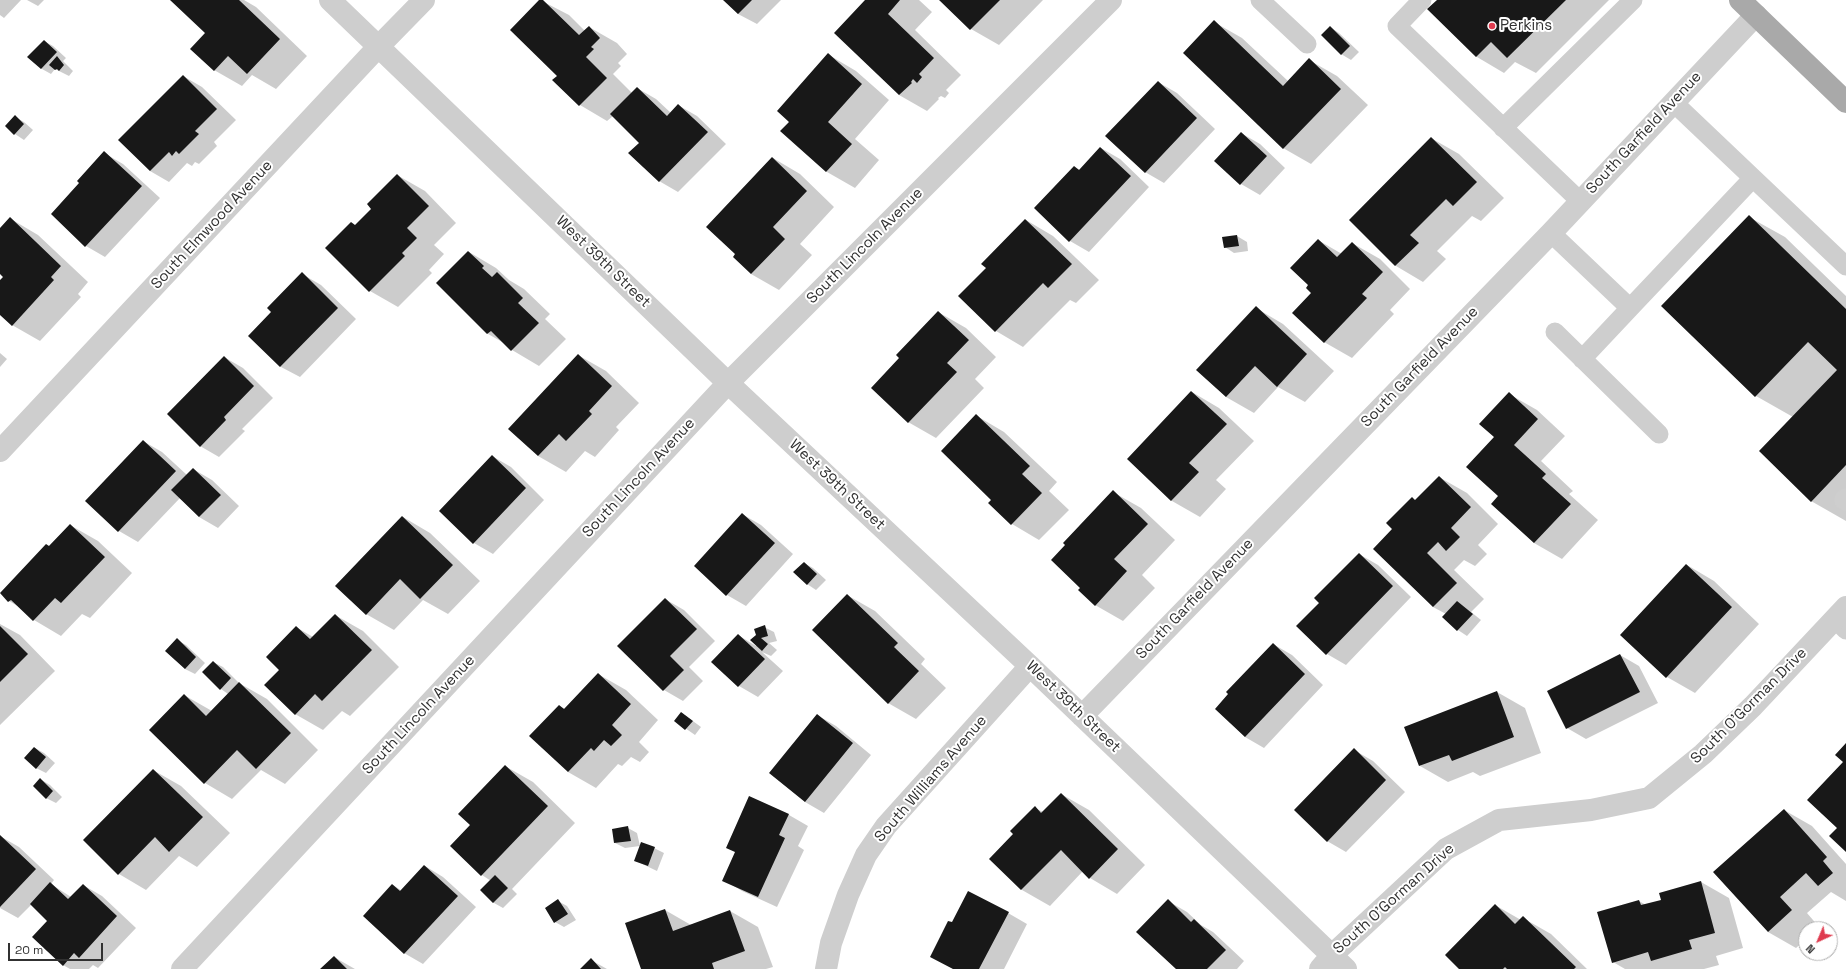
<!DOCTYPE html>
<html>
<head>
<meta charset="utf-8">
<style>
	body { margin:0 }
	#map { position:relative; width:1846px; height:969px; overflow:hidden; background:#fff; font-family:"Space Grotesk",sans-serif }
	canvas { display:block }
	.north { position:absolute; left:1798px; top:921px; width:40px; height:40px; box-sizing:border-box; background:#fff; border:1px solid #adadad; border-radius:50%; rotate:224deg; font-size:11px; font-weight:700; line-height:16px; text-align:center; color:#313131 }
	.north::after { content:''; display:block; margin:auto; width:14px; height:18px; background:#df3b4f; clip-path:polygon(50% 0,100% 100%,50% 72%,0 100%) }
	.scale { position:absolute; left:8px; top:943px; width:95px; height:18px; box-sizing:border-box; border:2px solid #313131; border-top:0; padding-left:5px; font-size:12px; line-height:14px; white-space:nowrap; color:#313131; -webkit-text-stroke:3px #fff; paint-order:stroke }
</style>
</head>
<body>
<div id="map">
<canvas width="1846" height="969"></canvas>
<div class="north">N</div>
<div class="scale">20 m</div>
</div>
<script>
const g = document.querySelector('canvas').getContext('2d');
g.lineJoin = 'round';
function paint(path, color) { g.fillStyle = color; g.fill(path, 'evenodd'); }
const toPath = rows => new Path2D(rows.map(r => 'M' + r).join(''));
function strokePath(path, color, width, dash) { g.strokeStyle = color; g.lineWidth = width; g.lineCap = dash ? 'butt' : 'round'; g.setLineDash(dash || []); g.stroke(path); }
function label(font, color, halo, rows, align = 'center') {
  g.font = font + ' "Space Grotesk",sans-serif'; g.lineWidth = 4; g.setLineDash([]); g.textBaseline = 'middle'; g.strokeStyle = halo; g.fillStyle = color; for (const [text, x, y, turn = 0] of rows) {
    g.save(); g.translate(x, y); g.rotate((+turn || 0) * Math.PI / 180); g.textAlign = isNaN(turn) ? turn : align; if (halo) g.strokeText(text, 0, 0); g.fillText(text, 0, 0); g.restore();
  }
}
paint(toPath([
	[0,0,21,0,4,18,0,15],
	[27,0,44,0,38,6],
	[172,0,244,0,256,7,307,56,276,89,252,75,242,86,214,70,207,33],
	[540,0,569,15,585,31,589,27,617,43,627,54,618,63,621,66,613,74,632,93,637,88,656,99,671,113,678,105,697,116,726,144,678,192,659,181,640,143,613,116,607,121,580,105,554,80,558,76],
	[724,0,781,0,757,24,738,14],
	[866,0,919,0,932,12,915,30,961,75,946,90,949,93,945,98,941,96,938,98,939,99,927,111,899,95],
	[940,0,1043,0,999,45,971,29],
	[1438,0,1609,0,1536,73,1515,62,1504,73,1477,57,1429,9],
	[1214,22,1242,38,1288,81,1309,60,1337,76,1368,105,1311,164,1283,148],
	[1330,27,1339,33,1359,52,1351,60,1341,54],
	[44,41,53,46,66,58,63,61,73,71,69,76,55,69,51,74,42,69,29,57],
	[829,55,856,71,889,100,855,139,879,160,855,188,827,172,782,131,790,121],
	[183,76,202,87,236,120,214,142,217,146,199,164,195,162,192,166,187,163,169,182,150,171,120,140],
	[1158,82,1177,93,1215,129,1164,183,1145,172],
	[15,117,24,122,33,130,24,140,15,134],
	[1241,133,1260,144,1285,168,1260,195,1241,184],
	[1431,138,1459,154,1504,198,1481,221,1472,216,1437,251,1446,259,1423,282,1396,266,1350,220],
	[1101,148,1120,159,1149,187,1089,252,1070,241,1074,167,1080,170],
	[104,153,123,164,160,198,105,257,86,246,81,183],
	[773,158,800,174,834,207,800,244,812,255,779,290,751,274],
	[397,175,425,191,456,223,434,245,444,254,429,270,432,273,398,307,370,291,356,226,373,209],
	[1749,217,1785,237,1846,296,1846,521,1811,501,1793,417,1756,396],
	[11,219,38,235,88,282,78,294,81,297,40,341,12,325,0,314,0,281,4,277,0,273,0,230],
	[1026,220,1053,236,1099,280,1076,303,1070,300,1023,347,996,331,987,268],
	[1237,236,1247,242,1248,251,1234,253,1225,247,1223,238],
	[1318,240,1342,254,1352,243,1380,259,1410,289,1390,310,1394,314,1352,358,1324,342,1310,285],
	[469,252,496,268,509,280,524,289,550,314,545,319,566,339,539,366,512,350,504,343,488,334,437,283],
	[302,274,321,285,356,319,300,377,281,367,250,336,273,312],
	[1256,308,1283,324,1334,371,1305,402,1278,387,1254,413,1226,397,1198,370],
	[938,312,966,328,996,357,975,379,984,388,936,438,908,422,901,358],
	[0,353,7,359,0,367],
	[578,355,606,371,639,403,616,427,619,430,595,457,585,451,566,472,538,456],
	[224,357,243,368,273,398,242,429,245,431,219,457,200,446],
	[1192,392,1219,408,1254,441,1216,480,1226,489,1200,517,1172,501,1128,459],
	[1509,394,1537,410,1565,436,1541,461,1573,491,1569,494,1598,520,1562,559,1534,543,1492,504,1499,496,1495,437],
	[977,416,1004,432,1057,482,1049,491,1069,510,1039,540,1012,524,993,500],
	[143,441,162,452,187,475,193,469,212,480,239,506,218,528,199,517,180,498,138,542,119,531,86,501],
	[492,456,511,467,544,500,493,554,474,543],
	[1439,477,1467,493,1498,524,1478,545,1487,554,1475,566,1464,560,1454,570,1484,599,1471,612,1481,620,1467,636,1458,630,1443,617,1446,614,1433,607,1393,529,1415,501],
	[1113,492,1141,508,1175,540,1142,575,1155,588,1123,621,1095,605],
	[742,514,761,525,793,554,746,606,727,595],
	[403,517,430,533,480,581,448,614,423,600,394,630,366,614],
	[70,525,98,541,132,573,90,618,82,614,61,636,34,620,21,608,9,601,49,546],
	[1359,554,1378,565,1411,597,1346,665,1327,654],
	[804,563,813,568,826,580,816,590,807,584],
	[1687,565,1714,581,1759,624,1695,693,1667,677,1621,635],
	[847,595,875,611,925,659,921,664,946,688,916,719,888,703],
	[665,599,684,610,715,641,689,667,703,681,683,701,664,690,619,646],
	[335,615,363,631,399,667,350,716,342,711,323,730,295,714,280,670,296,627,313,637],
	[0,624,20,635,55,671,0,725],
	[764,627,774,632,777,641,769,643,777,650,771,656,762,652,783,671,758,697,739,686,713,662,738,635,756,646],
	[177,640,186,645,205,663,195,674,185,669,166,651],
	[1273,644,1292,655,1323,685,1264,748,1245,737,1216,709],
	[1620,655,1639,666,1658,703,1586,739,1567,728,1548,691],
	[213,662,223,667,239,683,267,699,318,750,285,784,261,770,232,799,205,783,184,695,212,711,228,694,221,689],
	[598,674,626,690,658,720,639,742,649,752,640,762,631,757,622,766,618,764,596,788,568,772,559,706,565,709],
	[1497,692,1525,708,1541,753,1480,776,1473,772,1448,782,1420,766],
	[682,713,701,727,695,735,675,721],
	[817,715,836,726,871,755,824,813,805,802,770,773],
	[35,748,44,753,55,763,46,773,36,768],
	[1354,750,1373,761,1405,792,1346,852,1327,841],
	[505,766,533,782,575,823,512,889,517,894,503,908,494,903,481,890,491,881,482,875,451,846,471,825],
	[153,770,181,786,230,833,197,867,179,856,146,890,119,874],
	[40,779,50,785,62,797,56,803,46,798],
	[1061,794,1089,810,1145,865,1117,894,1090,878,1083,871,1050,906,1022,890,991,859,1015,834,1035,808,1043,812],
	[750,797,789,815,808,826,798,846,804,850,777,907,742,891,724,880,736,852],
	[1784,810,1812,826,1846,864,1846,901,1831,892,1807,913,1819,927,1817,929,1806,929,1806,939,1796,948,1768,932],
	[628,828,637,833,640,846,625,848,615,843],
	[0,836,19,847,54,880,51,884,71,897,83,885,102,896,136,928,98,968,93,965,89,969,70,969,63,965,48,921,31,905,18,918,0,908],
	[654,848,664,853,657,871,636,861],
	[425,866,443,877,476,907,423,964,404,953,393,885,402,891],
	[1701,882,1729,898,1743,948,1716,956,1719,965,1704,969,1625,969,1613,962,1639,901,1646,905,1663,900],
	[558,901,567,906,576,920,564,927,555,922],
	[1168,901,1187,912,1201,925,1213,932,1244,961,1237,969,1177,969],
	[1495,905,1521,920,1523,918,1551,934,1587,969,1461,969],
	[665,910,691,925,730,911,758,927,773,967,766,969,642,969],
	[1008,913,1027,924,1004,969,953,969,952,924],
	[334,957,355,969,322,969],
	[591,960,607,969,582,969]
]), '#0003');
paint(toPath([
	[170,0,239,0,280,39,247,74,228,56,214,71,190,49,205,33],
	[539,0,543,0,579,35,589,26,600,38,591,47,594,49,586,57,607,78,579,106,552,80,557,76,510,30],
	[723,0,752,0,738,14],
	[865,0,900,0,888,14,934,58,919,74,922,77,917,83,913,79,911,82,912,83,899,95,834,33],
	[939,0,1000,0,970,30],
	[1437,0,1566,0,1507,58,1491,42,1476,57,1427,9],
	[1214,20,1283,86,1309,58,1341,89,1283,149,1183,53],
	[1330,26,1350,46,1341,55,1321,35],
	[44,40,57,52,41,69,27,57],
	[828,53,862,84,828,122,852,144,826,172,780,131,789,122,777,111],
	[57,56,64,65,59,71,57,69,55,70,49,65],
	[183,75,217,109,195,131,199,134,179,154,176,151,172,156,169,152,150,171,118,140],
	[1158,81,1197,118,1145,173,1105,136],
	[637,87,667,116,678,104,708,132,659,182,628,153,639,143,610,114],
	[15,115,24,124,14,135,5,126],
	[1241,132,1267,156,1240,185,1214,161],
	[1431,137,1477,182,1453,206,1446,199,1410,235,1419,243,1395,266,1349,220],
	[1100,147,1131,176,1069,242,1034,208,1074,166,1079,170],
	[104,151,142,186,85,247,51,214,79,183,77,181],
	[772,157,807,191,773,227,785,239,751,274,733,257,735,254,706,227],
	[397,174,429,206,407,228,417,238,402,253,405,256,369,292,325,248,351,222,355,225,371,209,367,204],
	[1749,215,1846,309,1846,465,1811,502,1759,451,1837,370,1808,342,1755,397,1661,306],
	[10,217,61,266,51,277,54,280,12,326,0,315,0,280,3,277,0,274,0,228],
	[1025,219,1072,264,1048,288,1043,283,995,332,958,296,986,268,981,264],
	[1237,235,1239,246,1224,248,1222,237],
	[1318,239,1337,257,1352,242,1383,272,1362,294,1367,298,1324,343,1292,313,1311,293,1306,288,1308,285,1290,268],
	[468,251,484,266,482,268,492,277,497,272,523,298,518,303,539,323,511,351,491,331,487,334,436,283],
	[302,272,338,308,280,367,248,336,271,312,267,308],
	[1256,306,1307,354,1277,387,1255,366,1226,397,1196,370],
	[938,311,969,340,947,363,957,372,908,423,871,388,899,358,896,355],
	[578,354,612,386,589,411,592,414,566,441,559,434,538,456,508,429],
	[224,356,254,386,224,417,226,420,200,447,167,414],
	[1191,391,1227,424,1189,463,1199,472,1171,501,1127,459],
	[1509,392,1538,419,1514,445,1546,474,1542,478,1571,504,1534,543,1491,504,1498,496,1466,467,1494,437,1479,424],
	[976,414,1030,466,1022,474,1042,493,1011,525,988,503,991,500,941,451],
	[143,440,176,471,118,532,85,501],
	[492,455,526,488,473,544,439,511],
	[193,468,221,495,199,517,171,490],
	[1439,476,1471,507,1451,528,1460,537,1446,551,1438,542,1427,553,1457,583,1433,607,1373,549,1392,529,1386,523,1412,497,1415,500],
	[1113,490,1148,524,1114,559,1127,571,1095,606,1078,590,1080,588,1051,560,1065,545,1063,543],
	[742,513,775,543,726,596,694,566],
	[402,516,453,565,420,599,400,579,366,615,335,586],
	[70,524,105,557,61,603,55,598,33,621,11,600,8,602,0,593,46,544,49,546],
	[1359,553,1393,586,1326,655,1296,626,1319,603,1314,598],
	[804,562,817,574,807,585,793,572],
	[1686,564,1732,607,1666,678,1620,635],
	[847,594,898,643,894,647,919,671,888,704,812,630],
	[665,598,697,629,670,656,684,670,663,691,617,646],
	[1457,601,1473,614,1457,631,1442,617],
	[335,614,372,650,322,701,315,694,295,715,264,685,279,670,266,657,296,626,310,639],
	[765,625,768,636,761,638,768,644,762,651,750,640,756,635,754,629],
	[0,626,28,654,0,682],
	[738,634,765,659,738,687,711,662],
	[177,638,196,657,185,669,165,651],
	[1273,643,1305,674,1245,737,1215,709,1228,694,1226,692],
	[1620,654,1640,692,1566,729,1547,691],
	[213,661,231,678,220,690,202,672],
	[598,673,631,704,612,725,622,735,611,746,604,740,594,751,591,748,568,772,529,736,559,705,564,709],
	[239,682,291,733,256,769,237,750,204,784,149,730,184,694,206,716],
	[1497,691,1514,737,1452,761,1449,755,1419,766,1404,727],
	[681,712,693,721,685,730,674,721],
	[817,714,853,743,805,802,769,773],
	[1846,743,1846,852,1829,836,1837,828,1807,800,1843,762,1835,755],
	[34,747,46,757,36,769,24,758],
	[1354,748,1386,780,1327,842,1294,810],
	[505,765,548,806,481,876,450,846,470,825,458,814],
	[153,769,203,817,169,852,155,837,118,875,83,840],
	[40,778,53,791,46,799,33,786],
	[1061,793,1118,849,1089,879,1061,850,1021,890,989,859,1013,834,1010,831,1035,806,1041,813],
	[749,796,789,814,779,835,785,838,758,897,722,881,735,852,726,848],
	[1784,809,1827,857,1823,861,1833,873,1818,886,1806,873,1780,897,1792,910,1768,932,1713,872],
	[628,826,631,841,614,843,612,829],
	[0,835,36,869,0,907],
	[641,842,655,847,648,866,634,861],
	[424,865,458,896,404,954,363,916,392,884,400,891],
	[495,875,508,888,493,903,480,890],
	[1701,881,1715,933,1689,940,1692,949,1651,961,1648,952,1612,963,1597,912,1639,900,1641,905,1661,900,1659,893],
	[50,882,68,899,83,884,117,916,79,958,74,953,63,966,32,937,47,921,30,904],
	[968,891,1009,912,979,969,953,969,930,957,948,921,952,922],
	[558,899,568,914,554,923,545,908],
	[1168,899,1191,922,1194,919,1226,950,1207,969,1176,969,1136,932],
	[1495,904,1515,924,1523,916,1576,967,1574,969,1507,969,1505,967,1503,969,1459,969,1445,955],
	[665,909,673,931,730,910,745,951,712,963,714,969,641,969,625,923],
	[334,956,347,969,320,969],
	[591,958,601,969,580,969]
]), '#181818');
strokePath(toPath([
	[1260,0,1307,44],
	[1422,0,1397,26,1580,201],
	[1503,128,1633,0],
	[1753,178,1846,266],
	[1551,233,1630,308,1753,178,1673,102],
	[1555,332,1659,434],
	[1582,359,1630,308],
	[1846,498,1844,500,1846,501],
	[1835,619,1846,630]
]), '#cecece', 19);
strokePath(toPath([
	[330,0,728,383,1030,666,1346,969],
	[0,451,379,46,424,0],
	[1082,716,1551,233,1756,15],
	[182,969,728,383,1111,0],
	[826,969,831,943,848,895,866,855,886,826,1030,666],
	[1320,969,1332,955,1446,849,1499,820,1591,810,1649,798,1703,754,1753,706,1846,607]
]), '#cecece', 22);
strokePath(toPath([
	[1740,0,1846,102]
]), '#a9a9a9', 22);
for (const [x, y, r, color] of [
	[1492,26,4,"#df3b4f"]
]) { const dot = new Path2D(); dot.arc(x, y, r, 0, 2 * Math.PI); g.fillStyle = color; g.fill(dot); strokePath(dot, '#fff', 1.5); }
label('15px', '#313131', '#fff', [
	["Perkins",1500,26]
], 'left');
label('15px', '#313131', '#fff', [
	["South Garfield Avenue",1644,133,-47],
	["South Elmwood Avenue",212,225,-47],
	["South Lincoln Avenue",865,246,-45],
	["West 39th Street",603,262,44],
	["South Garfield Avenue",1420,367,-46],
	["South Lincoln Avenue",639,478,-47],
	["West 39th Street",837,485,43],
	["South Garfield Avenue",1195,599,-46],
	["South O'Gorman Drive",1749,706,-45],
	["West 39th Street",1073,707,44],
	["South Lincoln Avenue",419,715,-47],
	["South Williams Avenue",931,779,-49],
	["South O'Gorman Drive",1394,899,-42]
]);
</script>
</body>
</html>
